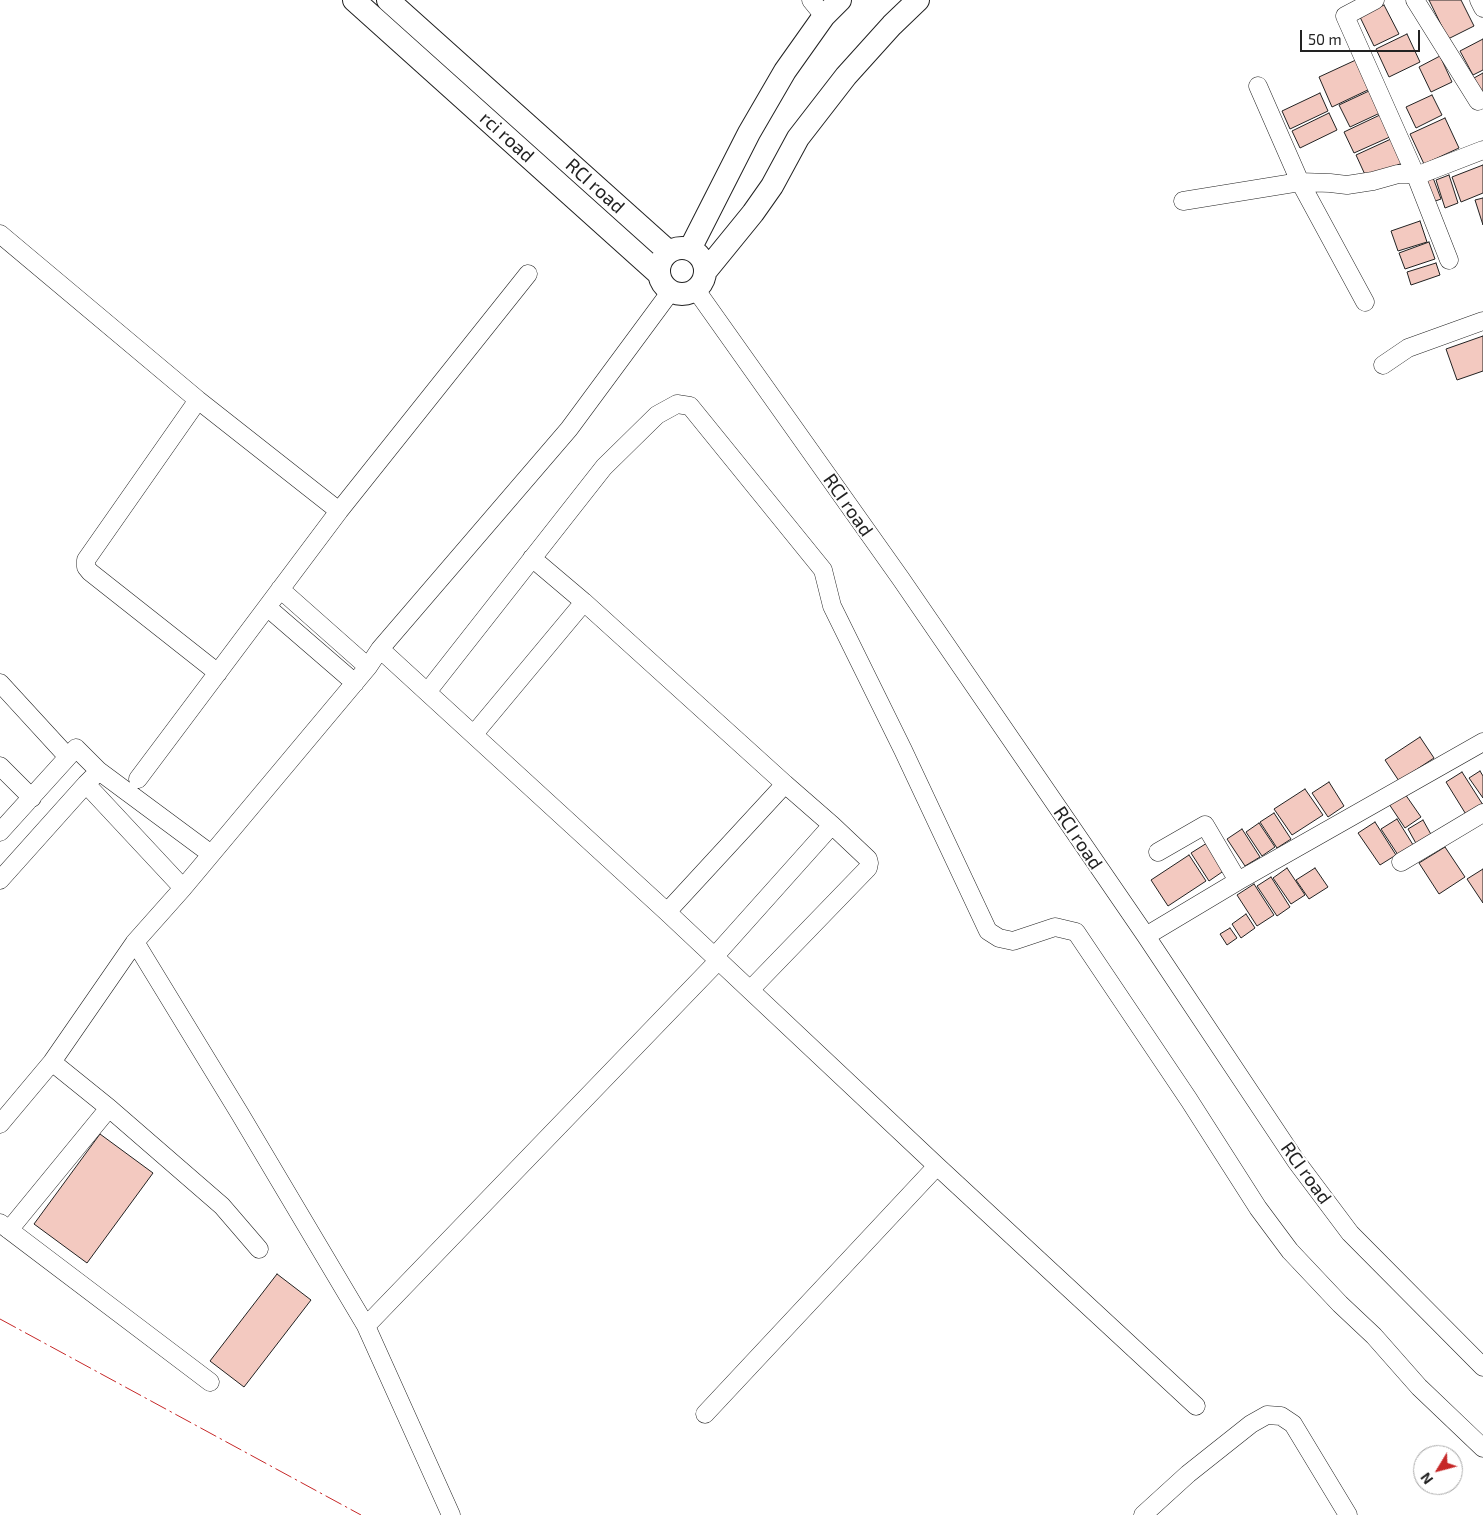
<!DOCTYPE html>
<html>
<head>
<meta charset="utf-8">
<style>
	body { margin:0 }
	#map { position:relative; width:1483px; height:1515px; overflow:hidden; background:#fff; font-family:"Exo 2",sans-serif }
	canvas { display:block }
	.north { position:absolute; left:1413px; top:1445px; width:50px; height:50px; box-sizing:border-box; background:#fff; border:1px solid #a7a7a7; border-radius:50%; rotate:233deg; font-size:14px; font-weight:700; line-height:20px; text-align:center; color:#222 }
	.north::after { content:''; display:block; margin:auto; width:18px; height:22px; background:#c62828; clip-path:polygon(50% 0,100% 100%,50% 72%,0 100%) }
	.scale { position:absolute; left:1300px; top:30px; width:120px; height:22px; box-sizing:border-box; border:2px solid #222; border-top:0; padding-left:6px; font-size:15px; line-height:18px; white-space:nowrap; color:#222; -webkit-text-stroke:4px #fff; paint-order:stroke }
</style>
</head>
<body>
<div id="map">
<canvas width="1483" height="1515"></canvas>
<div class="north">N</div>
<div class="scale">50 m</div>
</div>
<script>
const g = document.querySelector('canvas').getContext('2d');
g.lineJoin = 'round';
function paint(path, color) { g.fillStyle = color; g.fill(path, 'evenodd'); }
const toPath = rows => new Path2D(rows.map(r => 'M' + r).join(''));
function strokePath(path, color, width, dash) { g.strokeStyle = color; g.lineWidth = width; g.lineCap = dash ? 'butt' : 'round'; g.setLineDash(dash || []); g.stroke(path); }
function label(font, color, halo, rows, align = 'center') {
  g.font = font + ' "Exo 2",sans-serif'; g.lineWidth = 4; g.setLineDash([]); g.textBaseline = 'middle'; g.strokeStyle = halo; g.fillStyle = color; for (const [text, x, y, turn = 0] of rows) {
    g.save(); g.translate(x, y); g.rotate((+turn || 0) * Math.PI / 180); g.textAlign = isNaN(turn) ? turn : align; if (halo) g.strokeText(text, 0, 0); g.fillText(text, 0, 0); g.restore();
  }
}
const building = toPath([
	[1429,0,1461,0,1474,26,1448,39,1429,0],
	[1384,5,1399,34,1374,46,1360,17,1384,5],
	[1407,34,1420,62,1389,77,1376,49,1407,34],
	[1483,39,1483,70,1473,75,1460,51,1483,39],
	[1440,56,1452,82,1431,92,1419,67,1440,56],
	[1358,59,1372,88,1332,107,1319,77,1358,59],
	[1483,73,1483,96,1474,78,1483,73],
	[1369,91,1380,113,1350,127,1339,105,1369,91],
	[1320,93,1328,111,1290,129,1282,111,1320,93],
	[1432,95,1442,115,1416,128,1406,107,1432,95],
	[1329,113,1337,130,1300,148,1292,131,1329,113],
	[1382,114,1392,136,1354,153,1344,132,1382,114],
	[1445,118,1459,148,1424,164,1410,134,1445,118],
	[1391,139,1402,163,1367,179,1356,155,1391,139],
	[1483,165,1483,193,1461,202,1452,177,1483,165],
	[1432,175,1441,199,1430,203,1421,179,1432,175],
	[1449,175,1458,203,1445,208,1436,180,1449,175],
	[1483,198,1483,225,1475,200,1483,198],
	[1420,221,1427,242,1398,251,1391,231,1420,221],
	[1429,242,1435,259,1405,269,1399,253,1429,242],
	[1436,263,1440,275,1411,285,1407,272,1436,263],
	[1483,336,1483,371,1457,380,1446,349,1483,336],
	[1420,737,1434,758,1399,781,1385,760,1420,737],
	[1480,771,1483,776,1483,798,1469,778,1480,771],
	[1462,772,1483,805,1467,816,1446,782,1462,772],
	[1329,782,1344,806,1328,817,1312,793,1329,782],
	[1305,789,1323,815,1292,835,1274,809,1305,789],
	[1405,794,1421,817,1405,828,1389,804,1405,794],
	[1274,813,1291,839,1277,848,1260,822,1274,813],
	[1397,819,1415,848,1400,858,1381,829,1397,819],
	[1423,820,1433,838,1418,847,1408,829,1423,820],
	[1375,822,1396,855,1380,865,1358,833,1375,822],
	[1259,823,1275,847,1262,856,1246,832,1259,823],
	[1242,829,1260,857,1245,866,1227,839,1242,829],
	[1207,843,1225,870,1209,881,1191,853,1207,843],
	[1445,847,1465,877,1439,894,1419,863,1445,847],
	[1189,855,1206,881,1168,906,1151,880,1189,855],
	[1287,868,1305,895,1291,904,1273,878,1287,868],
	[1315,868,1328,887,1309,899,1296,880,1315,868],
	[1483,869,1483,903,1467,879,1483,869],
	[1271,877,1290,907,1277,916,1257,886,1271,877],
	[1254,884,1274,915,1257,926,1237,895,1254,884],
	[1246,914,1255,928,1241,938,1232,924,1246,914],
	[1230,928,1237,938,1227,945,1220,934,1230,928],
	[100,1134,153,1173,87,1263,34,1224,100,1134],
	[277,1274,311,1300,244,1387,210,1361,277,1274]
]);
paint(building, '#f3c9c0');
strokePath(building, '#222', 1);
const minor = toPath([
	[811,0,824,16],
	[1375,0,1345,16,1416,176,1483,150],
	[1415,0,1478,101],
	[1479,0,1483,8],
	[1258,86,1300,182,1365,302],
	[1183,201,1300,182,1330,183,1347,185,1373,181,1398,174,1409,174,1416,176,1449,260],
	[0,234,198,400,339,511,138,779],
	[696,290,901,579,1146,936,1296,1161,1350,1233,1483,1367],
	[1383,365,1408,348,1483,321],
	[198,400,86,560,86,567,90,572,218,673],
	[339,511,528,274],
	[532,558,584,602],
	[280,589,368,667],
	[267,607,355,683],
	[380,649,667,912,937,1166,1196,1406],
	[0,683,67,756],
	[428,691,604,467,657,415,677,404,690,406,823,570,832,606,903,750,988,931,999,938,1013,941,1055,927,1076,932,1189,1100,1258,1208,1290,1251,1340,1304,1374,1336,1419,1387,1483,1448],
	[474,734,584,602,785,784,667,912],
	[0,766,32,798],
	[99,771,211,854],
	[0,832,76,748,99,771,86,784],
	[1158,852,1205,825,1238,881],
	[1401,862,1483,813],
	[0,880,86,784,183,888],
	[1146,936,1238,881,1483,742],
	[135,942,240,1114,366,1326,451,1515],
	[714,957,832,825],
	[750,990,868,868,869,863,868,859,832,825,785,784],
	[109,1108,222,1206,259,1249],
	[0,1124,52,1062,135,942,183,888,368,667,380,649,569,429,671,291],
	[0,1223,210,1382],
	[9,1230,109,1108,52,1062],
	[366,1326,718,961],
	[705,1414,937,1166],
	[1143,1515,1188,1474,1251,1424,1267,1415,1281,1416,1293,1424,1348,1515]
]);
const major = toPath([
	[354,0,659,274],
	[388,0,669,252],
	'659 271a23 23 0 1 1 46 0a23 23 0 1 1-46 0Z',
	[690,249,749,133,785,71,824,16,840,0],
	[705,272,753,213,772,186,798,138,846,76,892,25,918,0]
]);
strokePath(minor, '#222', 19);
strokePath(major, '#222', 24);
strokePath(minor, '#fff', 18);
strokePath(major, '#fff', 22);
strokePath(toPath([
	[0,1319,361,1515]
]), '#c62828', 1, [18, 4, 2.5, 4]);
label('19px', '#222', '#fff', [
	["rci road",507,137,42],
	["RCI road",595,186,42],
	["RCI road",848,505,55],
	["RCI road",1078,838,56],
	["RCI road",1306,1173,54]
]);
</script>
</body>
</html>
